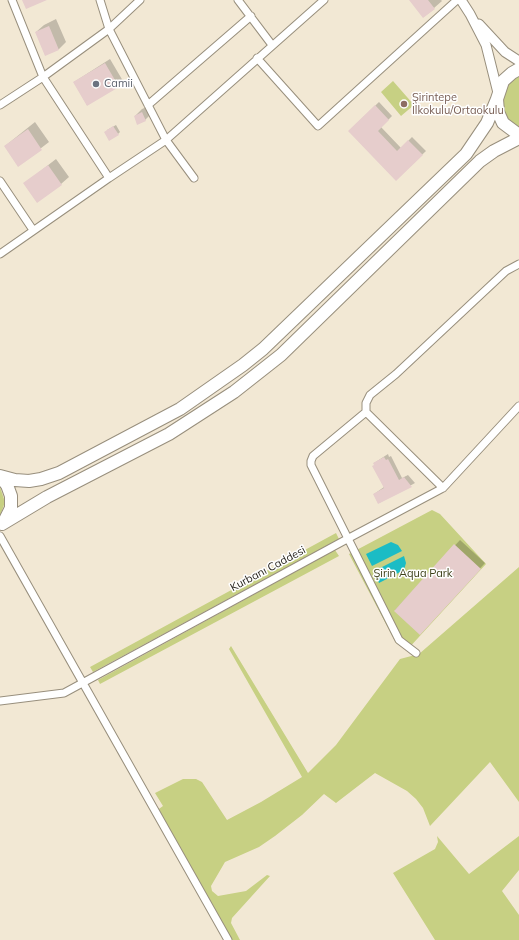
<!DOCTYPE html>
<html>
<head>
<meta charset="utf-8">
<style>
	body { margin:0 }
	canvas { display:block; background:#f2e8d4 }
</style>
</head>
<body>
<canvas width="519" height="940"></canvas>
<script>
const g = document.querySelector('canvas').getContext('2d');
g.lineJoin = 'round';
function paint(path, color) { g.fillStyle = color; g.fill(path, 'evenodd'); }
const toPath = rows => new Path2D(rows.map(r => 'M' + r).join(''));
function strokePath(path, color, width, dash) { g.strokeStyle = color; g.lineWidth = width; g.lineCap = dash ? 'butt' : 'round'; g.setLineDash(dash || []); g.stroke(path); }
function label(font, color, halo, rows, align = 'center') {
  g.font = font + ' Mulish,sans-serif'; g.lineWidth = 3; g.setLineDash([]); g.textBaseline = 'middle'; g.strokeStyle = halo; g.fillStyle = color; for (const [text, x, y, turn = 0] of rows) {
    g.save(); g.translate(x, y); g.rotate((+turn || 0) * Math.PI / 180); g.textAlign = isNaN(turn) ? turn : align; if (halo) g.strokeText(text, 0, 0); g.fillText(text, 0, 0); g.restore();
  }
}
paint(toPath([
	[519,74,519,130,507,120,502,105,504,89],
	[393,81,414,105,401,116,381,92],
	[0,487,5,502,0,516],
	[432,510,440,514,486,564,407,650,396,643,349,554],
	[336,533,339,539,93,672,90,667],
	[335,550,339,556,100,684,98,680],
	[519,567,519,802,490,762,430,826,423,808,416,799,407,791,375,773,336,803,324,794,302,815,275,836,259,847,225,862,211,886,212,891,218,896,246,891,267,875,270,876,232,918,231,923,240,940,230,940,156,811,163,806,155,793,183,779,196,779,202,782,227,820,261,802,302,777,229,649,231,646,308,773,336,745,400,659,419,654],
	[437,836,469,874,519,836,519,870,502,891,519,915,519,940,435,940,393,873,435,849,438,842]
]), '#c7d083');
paint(toPath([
	[391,542,398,545,402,551,372,566,366,554],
	[404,556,406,563,404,570,379,583,374,571]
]), '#1bbcc5');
paint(toPath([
	[410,0,441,0,442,1,434,8],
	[56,19,66,42,59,49,46,54,36,32,44,25],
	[110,59,123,81,87,105,74,82],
	[379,102,392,116,381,127,401,148,412,137,426,151,396,180,349,131],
	[149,106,152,113,145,120,135,116,142,109],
	[35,122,49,142,19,165,5,146],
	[116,125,120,132,118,134,107,130],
	[56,159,69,177,61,184,25,183],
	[388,454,389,457,391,456,402,478,408,475,415,483,379,503,374,494,384,487,374,463],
	[460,540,485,563,424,629,395,610]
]), '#0003');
paint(toPath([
	[22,0,47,0,26,9],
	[409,0,428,0,435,9,423,18],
	[49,26,59,50,45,56,35,32],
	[105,63,119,87,87,106,73,82],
	[375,105,389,120,378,131,397,151,408,140,423,155,396,181,348,131],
	[142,112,146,121,137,125,134,116],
	[113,126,119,135,109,141,104,132],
	[28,129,42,150,18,167,4,146],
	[48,165,62,185,37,203,23,183],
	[384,457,386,460,388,459,399,480,404,477,412,487,378,504,373,494,384,488,372,466,374,465,373,463],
	[454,544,481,569,420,635,394,611]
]), '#e6cdcc');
const street = toPath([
	[12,0,43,77,109,178,166,140,109,29,140,0],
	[238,0,272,45],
	[257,58,318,126,457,0],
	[0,105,43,77,109,29,100,0],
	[148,105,251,16],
	[194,178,166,140,324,0],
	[0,181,33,230],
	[0,254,109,178],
	[366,412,366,403,370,395,396,374,506,271,519,264],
	[0,536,228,940],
	[416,653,399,640,311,465,311,461,313,456,366,412,443,488],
	[0,701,64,693,349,538,443,488,519,406]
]);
const secondary = toPath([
	[461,0,470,14,486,45,498,93],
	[479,24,505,52,519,61]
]);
const highway = toPath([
	[519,69,512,73,503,81,497,99,498,112,503,123,519,135],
	[0,476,15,480,29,481,41,479,59,473,180,409,243,365,263,349,466,154,487,123,497,99],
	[0,477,7,485,11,496,11,508,4,522],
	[2,524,47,497,169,434,234,392,281,355,480,161,494,151,519,138]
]);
strokePath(street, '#988f7d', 9);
strokePath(secondary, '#988f7d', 11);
strokePath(highway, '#988f7d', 14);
strokePath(street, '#fff', 7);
strokePath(secondary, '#fff', 9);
strokePath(highway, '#fff', 12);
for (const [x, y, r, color] of [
	[96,84,4,"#6b7280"],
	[404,104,4,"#8d6e63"]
]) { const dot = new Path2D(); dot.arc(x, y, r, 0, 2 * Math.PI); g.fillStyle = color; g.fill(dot); strokePath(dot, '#fff', 1.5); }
label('11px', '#5b616d', '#fff', [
	["Camii",104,84]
], 'left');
label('11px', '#785e54', '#fff', [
	["Şirintepe",412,98],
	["İlkokulu/Ortaokulu",412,111]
], 'left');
label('11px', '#231f18', '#fff', [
	["Kurbanı Caddesi",268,569,-28]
]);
label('11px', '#3c4018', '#fff', [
	["Şirin Aqua Park",413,574]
]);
</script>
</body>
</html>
